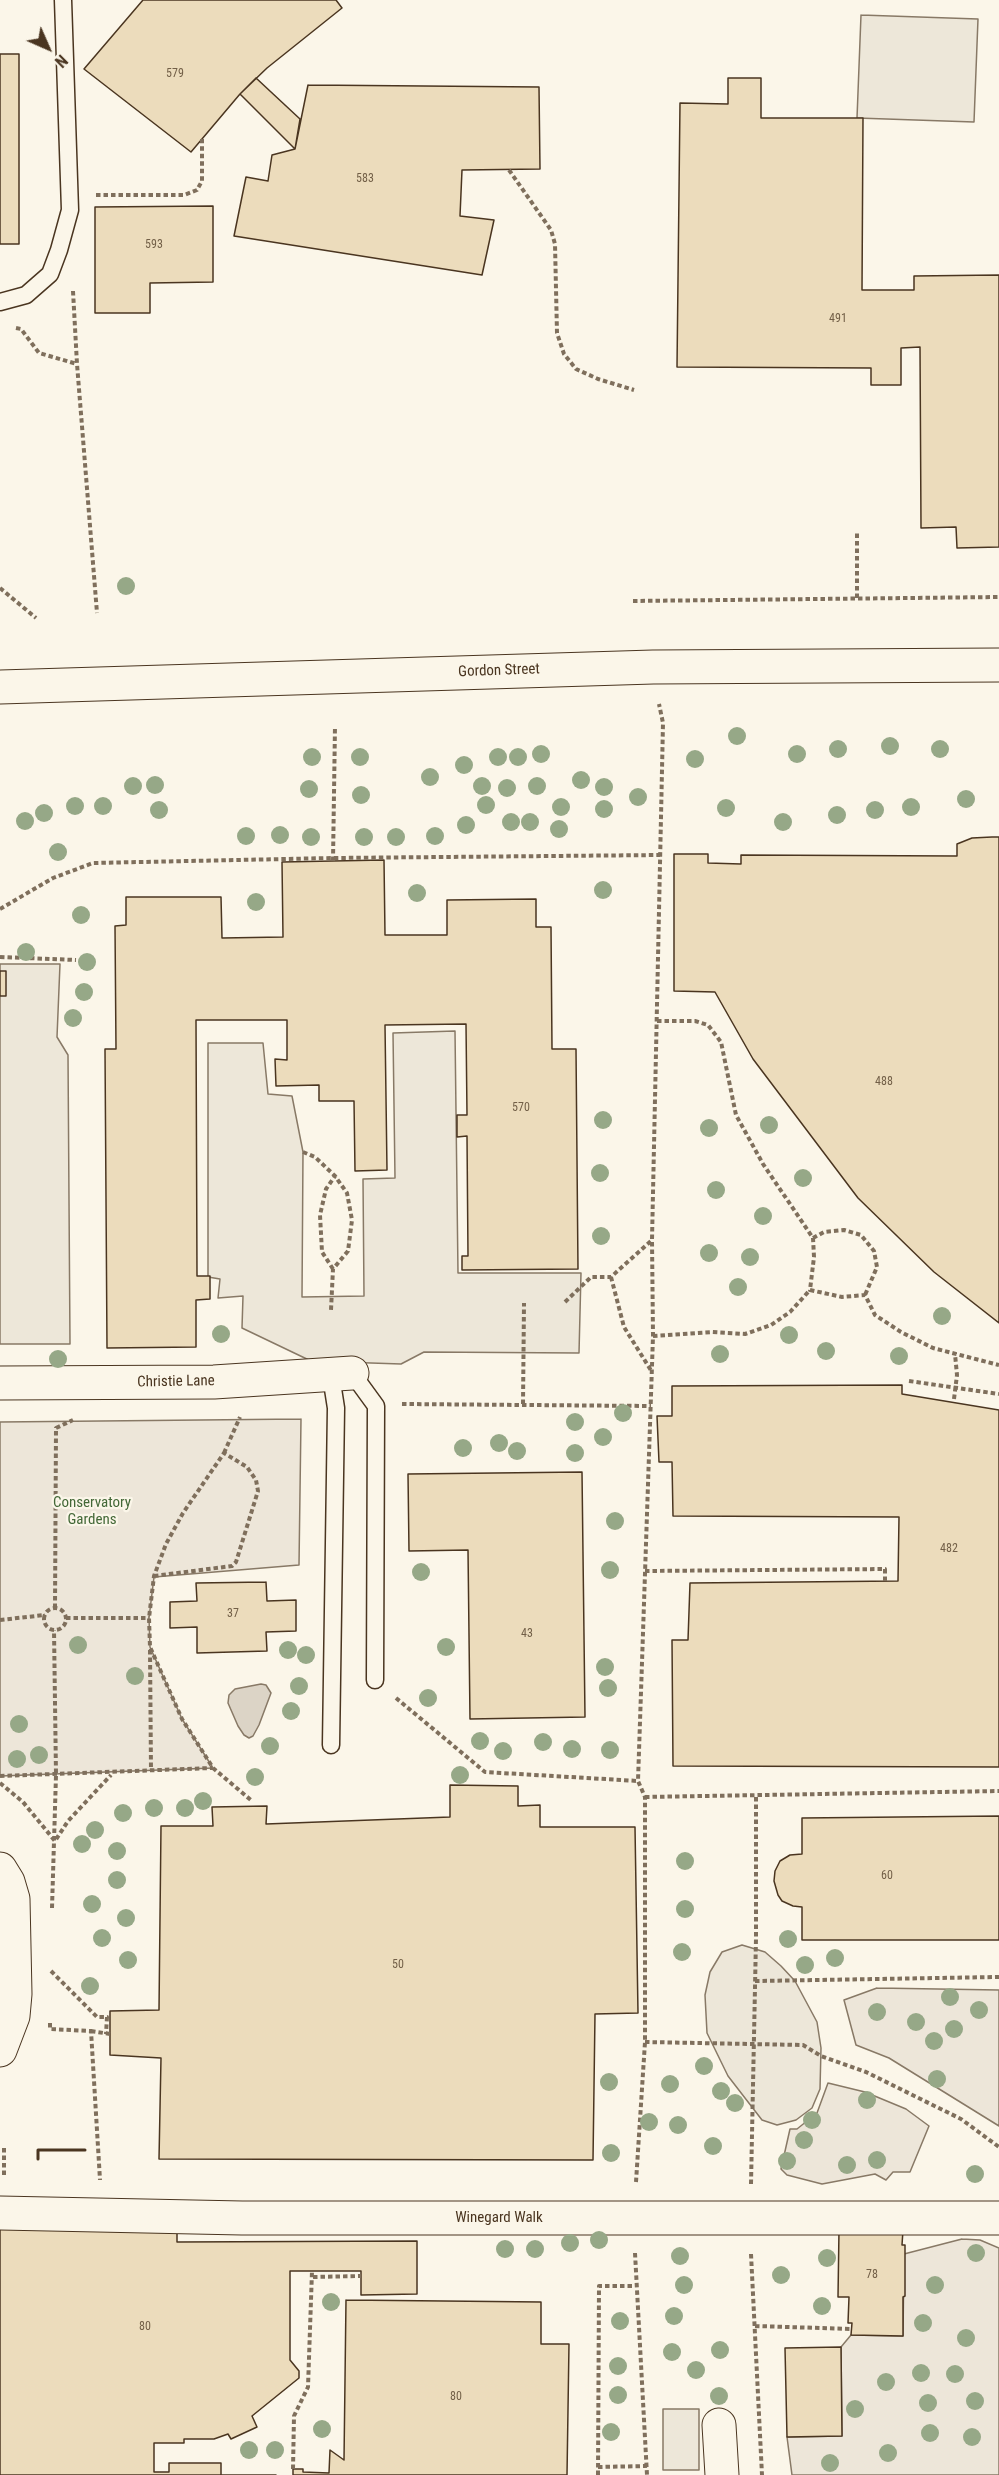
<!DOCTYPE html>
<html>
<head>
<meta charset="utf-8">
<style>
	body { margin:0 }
	#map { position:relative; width:999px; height:2475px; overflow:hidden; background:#fbf6e9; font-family:"Roboto Condensed",sans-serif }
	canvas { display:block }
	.north { position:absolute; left:18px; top:18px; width:60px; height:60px; -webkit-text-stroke:4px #fbf6e9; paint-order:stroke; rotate:135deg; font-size:16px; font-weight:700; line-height:24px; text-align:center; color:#4a3520 }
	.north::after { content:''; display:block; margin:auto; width:21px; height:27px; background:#4a3520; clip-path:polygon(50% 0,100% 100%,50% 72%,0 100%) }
</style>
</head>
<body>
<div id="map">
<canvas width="999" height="2475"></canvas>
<div class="north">N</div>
</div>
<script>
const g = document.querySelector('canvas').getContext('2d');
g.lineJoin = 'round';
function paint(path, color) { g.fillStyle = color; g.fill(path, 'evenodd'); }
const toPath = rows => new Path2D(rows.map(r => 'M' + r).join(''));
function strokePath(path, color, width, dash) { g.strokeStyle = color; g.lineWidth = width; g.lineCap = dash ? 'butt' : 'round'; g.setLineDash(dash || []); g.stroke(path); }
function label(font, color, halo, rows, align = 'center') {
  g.font = font + ' "Roboto Condensed",sans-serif'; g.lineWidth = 4.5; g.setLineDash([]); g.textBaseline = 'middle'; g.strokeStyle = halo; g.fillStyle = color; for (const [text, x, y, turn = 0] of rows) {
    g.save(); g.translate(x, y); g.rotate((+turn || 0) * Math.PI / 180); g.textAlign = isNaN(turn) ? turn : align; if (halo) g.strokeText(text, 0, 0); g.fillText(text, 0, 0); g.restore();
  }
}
const green = toPath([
	[301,1419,299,1565,154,1577,149,1618,150,1647,182,1719,213,1768,0,1776,0,1422,301,1419],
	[877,1988,999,1990,999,2126,889,2058,856,2045,844,2000,877,1988],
	[828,2083,865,2092,906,2109,929,2126,910,2172,893,2172,886,2180,875,2174,822,2184,787,2175,781,2169,790,2129,797,2129,817,2113,828,2083],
	[962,2239,980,2240,999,2248,999,2475,792,2475,787,2437,842,2436,841,2347,851,2335,903,2336,904,2254,962,2239]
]);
paint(green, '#ede6d9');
strokePath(green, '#887966', 1.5);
const parking = toPath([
	[861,15,978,19,974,122,857,118,861,15],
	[0,964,60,964,57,1037,68,1055,70,1344,0,1344,0,964],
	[455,1031,458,1273,581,1273,579,1353,424,1352,401,1364,311,1361,242,1328,243,1296,218,1298,220,1279,208,1277,208,1043,263,1043,268,1094,292,1096,303,1152,302,1297,364,1296,363,1179,395,1178,393,1033,455,1031],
	[742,1945,765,1952,781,1966,795,1981,817,2022,821,2048,820,2089,812,2108,796,2120,777,2125,762,2120,728,2076,707,2033,705,1995,710,1972,722,1952,742,1945],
	[663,2409,699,2409,699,2470,663,2470,663,2409]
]);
paint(parking, '#ede7d9');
strokePath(parking, '#887966', 1.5);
const water = toPath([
	[261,1684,266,1685,271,1693,259,1725,253,1736,249,1738,244,1735,238,1726,228,1703,229,1695,235,1689,261,1684]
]);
paint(water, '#dcd4c6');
strokePath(water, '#887966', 1.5);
const building = toPath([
	[143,0,336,0,342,8,267,68,240,94,191,152,84,69,143,0],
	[0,54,19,54,19,244,0,244,0,54],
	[256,78,300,119,295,149,240,94,256,78],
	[728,78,761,78,761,118,863,118,862,290,914,290,914,276,999,275,999,547,957,548,956,527,921,528,920,347,901,348,901,385,871,385,871,368,677,367,680,103,728,104,728,78],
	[308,85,539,87,540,169,462,170,460,216,494,220,482,275,234,236,246,177,268,181,272,155,295,149,308,85],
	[213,206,213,282,150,283,150,313,95,313,95,207,213,206],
	[992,837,999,837,999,1323,934,1272,858,1198,753,1059,715,992,674,991,674,854,708,854,708,863,741,864,741,855,957,856,957,844,972,838,992,837],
	[384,860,385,935,447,935,447,900,536,899,536,927,551,927,552,1049,576,1049,578,1269,462,1270,462,1256,468,1256,467,1136,457,1137,457,1115,467,1115,466,1024,385,1025,387,1170,355,1171,354,1101,319,1101,319,1085,276,1086,275,1059,287,1060,287,1020,196,1020,197,1276,210,1276,210,1299,196,1300,196,1347,107,1348,105,1049,116,1049,115,926,126,925,126,897,221,897,222,938,283,937,282,862,384,860],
	[0,971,6,971,6,996,0,996,0,971],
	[902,1385,902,1394,999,1410,999,1767,673,1766,672,1640,688,1640,690,1583,898,1581,899,1517,673,1516,672,1462,659,1462,657,1416,672,1416,672,1386,902,1385],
	[582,1472,585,1717,470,1719,468,1550,409,1551,408,1474,582,1472],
	[266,1582,267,1601,296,1600,296,1631,266,1632,267,1651,197,1653,197,1627,170,1628,170,1602,197,1601,196,1583,266,1582],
	[450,1785,518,1786,518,1806,540,1805,540,1827,635,1827,638,2013,595,2014,593,2160,159,2159,161,2058,110,2055,110,2011,159,2010,161,1826,213,1826,212,1807,267,1806,266,1824,450,1817,450,1785],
	[999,1816,999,1940,802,1940,802,1907,793,1906,782,1901,778,1895,774,1881,775,1871,780,1861,790,1855,802,1854,802,1818,999,1816],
	[0,2222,177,2222,177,2242,417,2241,417,2294,361,2295,361,2271,290,2271,290,2360,299,2371,299,2378,252,2416,257,2427,231,2439,228,2434,214,2439,184,2439,184,2443,154,2443,154,2472,169,2472,169,2463,221,2463,221,2475,276,2475,0,2475,0,2222],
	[839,2230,903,2230,902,2245,905,2245,905,2296,903,2297,903,2336,851,2335,852,2323,848,2323,849,2297,838,2297,839,2230],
	[346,2300,541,2302,541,2344,569,2344,567,2475,293,2475,293,2469,303,2469,303,2472,329,2473,330,2450,344,2460,346,2300],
	[841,2347,842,2436,787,2437,785,2348,841,2347]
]);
paint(building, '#ecdcbc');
strokePath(building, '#4a3520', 1.5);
const lane = toPath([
	[0,302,26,295,50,274,59,250,70,210,63,0],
	[352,1373,376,1406,375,1680],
	[331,1745,336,1408,331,1376]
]);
const street = toPath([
	[0,1383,214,1382,352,1373],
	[0,1869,8,1882,13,1899,15,1994,13,2016,0,2050],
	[0,2213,242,2218,999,2218],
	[719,2425,722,2475]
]);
const secondary = toPath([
	[0,687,653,667,999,665]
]);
strokePath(lane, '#4a3520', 19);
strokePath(street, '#4a3520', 35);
strokePath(secondary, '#4a3520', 35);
strokePath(toPath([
	[509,170,551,230,555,244,557,333,564,354,576,369,598,379,634,390],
	[96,195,184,195,197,190,202,181,202,139],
	[73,291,77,364,97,613],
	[16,328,21,329,39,353,77,364],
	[0,588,36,618],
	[857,598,857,533],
	[633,601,999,597],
	[333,861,335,726],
	[0,909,53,878,93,863,333,858,660,855],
	[0,957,76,960],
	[657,1021,695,1021,708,1025,721,1042,736,1115,763,1164,813,1238,814,1257,810,1290,842,1297,865,1295,875,1315,901,1332,933,1348,999,1365],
	[303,1152,315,1157,335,1176,347,1193,352,1220,348,1251,333,1269,331,1310],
	[813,1238,824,1232,844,1230,861,1235,874,1251,877,1267,865,1295],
	[333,1269,322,1252,320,1215,326,1189,335,1176],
	[611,1277,624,1327,652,1372],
	[565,1302,591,1277,611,1277,652,1240],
	[653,1336,712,1332,745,1334,771,1325,790,1312,810,1290],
	[909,1381,999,1394],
	[954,1399,957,1375,955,1354],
	[402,1404,651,1406],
	[523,1404,524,1303],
	[224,1453,240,1417],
	[645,1571,885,1569,885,1582],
	[154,1576,232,1566,236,1562,258,1491,256,1480,247,1467,224,1453,183,1513,166,1544,154,1576,149,1618,150,1647,182,1719,213,1768,252,1801],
	[55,1608,56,1428,73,1420],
	'44 1619a11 11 0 1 1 22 0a11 11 0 1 1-22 0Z',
	[66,1618,149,1618],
	[0,1620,45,1615],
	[150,1650,151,1771],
	[396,1698,485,1772,638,1781],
	[0,1776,212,1768],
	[0,1783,23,1802,55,1841,68,1821,111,1775],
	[645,1797,999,1791],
	[52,1908,56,1775,54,1630],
	[51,1971,97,2017,107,2017,106,2034],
	[755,1981,999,1977],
	[50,2023,50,2029,91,2031,100,2180],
	[91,2031,110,2034],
	[645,2042,803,2045,821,2056,866,2072,961,2119,999,2147],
	[4,2148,4,2176],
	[636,2182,645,2042,645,1797,638,1781,653,1336,652,1240,663,723,659,704],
	[751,2184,756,1938,756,1794],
	[635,2253,647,2475],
	[751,2254,762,2475],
	[313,2277,361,2276],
	[755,2326,852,2329],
	[598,2467,647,2466],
	[293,2469,294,2416,308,2387,312,2271],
	[598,2475,599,2286,635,2286]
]), '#7f6f5c', 4, [4.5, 3]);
strokePath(lane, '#fbf6e9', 16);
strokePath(street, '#fbf6e9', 33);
strokePath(secondary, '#fbf6e9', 33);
strokePath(toPath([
	[38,2159,38,2150,85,2150]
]), '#4a3520', 3);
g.fillStyle = '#96a887';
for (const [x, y] of [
	[126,586],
	[737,736],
	[890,746],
	[838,749],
	[940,749],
	[541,754],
	[797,754],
	[312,757],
	[360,757],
	[498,757],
	[518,757],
	[695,759],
	[464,765],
	[430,777],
	[581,780],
	[155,785],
	[133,786],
	[482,786],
	[537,786],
	[604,787],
	[507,788],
	[309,789],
	[361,795],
	[638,797],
	[966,799],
	[486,805],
	[75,806],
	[103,806],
	[561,807],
	[911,807],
	[726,808],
	[604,809],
	[159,810],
	[875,810],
	[44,813],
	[837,815],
	[25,821],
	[511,822],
	[530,822],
	[783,822],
	[466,825],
	[559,829],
	[280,835],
	[246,836],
	[435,836],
	[311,837],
	[364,837],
	[396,837],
	[58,852],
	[603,890],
	[417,893],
	[256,902],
	[81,915],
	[26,952],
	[87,962],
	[84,992],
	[73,1018],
	[603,1120],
	[769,1125],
	[709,1128],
	[600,1173],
	[803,1178],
	[716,1190],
	[763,1216],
	[601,1236],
	[709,1253],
	[750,1257],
	[738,1287],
	[942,1316],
	[221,1334],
	[789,1335],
	[826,1351],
	[720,1354],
	[899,1356],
	[58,1359],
	[623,1413],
	[575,1422],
	[603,1437],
	[499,1443],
	[463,1448],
	[517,1451],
	[575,1453],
	[615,1521],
	[610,1570],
	[421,1572],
	[78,1645],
	[446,1647],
	[288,1650],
	[306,1655],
	[605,1667],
	[135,1676],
	[299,1686],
	[608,1688],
	[428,1698],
	[291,1711],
	[19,1724],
	[480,1741],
	[543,1742],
	[270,1746],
	[572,1749],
	[610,1750],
	[503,1751],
	[39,1755],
	[17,1759],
	[460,1775],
	[255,1777],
	[203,1801],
	[154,1808],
	[185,1808],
	[123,1813],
	[95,1830],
	[82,1844],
	[117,1851],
	[685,1861],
	[117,1880],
	[92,1904],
	[685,1909],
	[126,1918],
	[102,1938],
	[788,1939],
	[682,1952],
	[835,1958],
	[128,1960],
	[805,1965],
	[90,1986],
	[950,1997],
	[979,2010],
	[877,2012],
	[916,2022],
	[954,2029],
	[934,2041],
	[704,2066],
	[937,2079],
	[609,2082],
	[670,2084],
	[721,2091],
	[867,2100],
	[735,2103],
	[812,2120],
	[649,2122],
	[678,2125],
	[804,2140],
	[713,2146],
	[611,2153],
	[877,2160],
	[787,2161],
	[847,2165],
	[975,2174],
	[599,2240],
	[570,2243],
	[505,2249],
	[535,2249],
	[976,2253],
	[680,2256],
	[827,2258],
	[781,2275],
	[684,2285],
	[935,2285],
	[331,2302],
	[822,2306],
	[674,2316],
	[620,2321],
	[923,2323],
	[966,2338],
	[720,2350],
	[672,2352],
	[618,2366],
	[696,2370],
	[921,2373],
	[955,2374],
	[886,2382],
	[618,2395],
	[719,2396],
	[975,2401],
	[928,2403],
	[855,2409],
	[322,2429],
	[611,2432],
	[930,2433],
	[972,2437],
	[249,2450],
	[275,2450],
	[888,2453],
	[830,2463]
]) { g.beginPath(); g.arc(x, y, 9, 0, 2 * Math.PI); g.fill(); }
label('12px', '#725f47', null, [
	["579",175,74],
	["583",365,179],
	["593",154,245],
	["491",838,319],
	["488",884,1082],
	["570",521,1108],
	["482",949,1549],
	["37",233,1614],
	["43",527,1634],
	["60",887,1876],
	["50",398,1965],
	["78",872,2275],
	["80",145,2327],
	["80",456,2397]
]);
label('15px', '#4a3520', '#fbf6e9', [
	["Gordon Street",499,671,-2],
	["Christie Lane",176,1382,-1],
	["Winegard Walk",499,2218]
]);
label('15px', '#436837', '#fbf6e9', [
	["Conservatory",92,1503],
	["Gardens",92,1520]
]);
</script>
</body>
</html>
